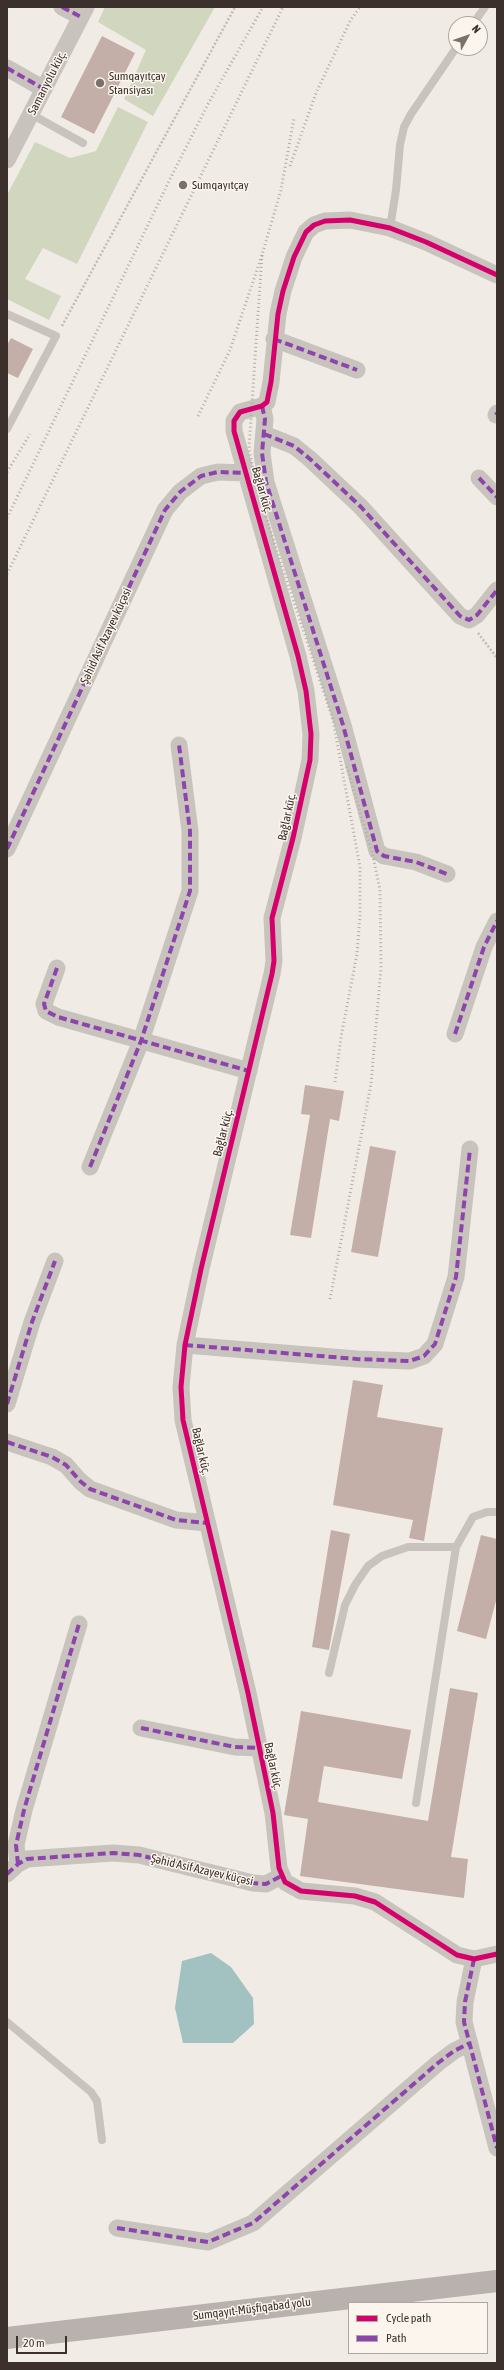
<!DOCTYPE html>
<html>
<head>
<meta charset="utf-8">
<style>
	body { margin:0 }
	#map { position:relative; width:504px; height:2370px; overflow:hidden; background:#f0ebe5; font-family:"Asap Condensed",sans-serif }
	canvas { display:block }
	.frame { position:absolute; inset:0; border:8px solid #3b302b; pointer-events:none }
	.legend { position:absolute; left:348px; top:2302px; width:140px; height:52px; box-sizing:border-box; background:#fbf5ee; border:1px solid #aea6a0; margin:0; padding:5px 7px; list-style:none; font-size:12px; color:#3b302b }
	.legend li { display:flex; align-items:center; gap:8px; height:20px }
	.legend b { width:20px; border:1px solid #aea6a0 }
	.north { position:absolute; left:448px; top:16px; width:40px; height:40px; box-sizing:border-box; background:#fbf5ee; border:1px solid #aea6a0; border-radius:50%; rotate:50deg; font-size:11px; font-weight:700; line-height:16px; text-align:center; color:#3b302b }
	.north::after { content:''; display:block; margin:auto; width:14px; height:18px; background:#7a716c; clip-path:polygon(50% 0,100% 100%,50% 72%,0 100%) }
	.scale { position:absolute; left:16px; top:2336px; width:51px; height:18px; box-sizing:border-box; border:2px solid #3b302b; border-top:0; padding-left:5px; font-size:12px; line-height:14px; white-space:nowrap; color:#3b302b; -webkit-text-stroke:3px #fbf5ee; paint-order:stroke }
</style>
</head>
<body>
<div id="map">
<canvas width="504" height="2370"></canvas>
<div class="frame"></div>
<ul class="legend">
<li><b style="height:5px;background:#d6006c"></b>Cycle path</li>
<li><b style="height:5px;background:#8e44ad"></b>Path</li>
</ul>
<div class="north">N</div>
<div class="scale">20 m</div>
</div>
<script>
const g = document.querySelector('canvas').getContext('2d');
g.lineJoin = 'round';
function paint(path, color) { g.fillStyle = color; g.fill(path, 'evenodd'); }
const toPath = rows => new Path2D(rows.map(r => 'M' + r).join(''));
function strokePath(path, color, width, dash) { g.strokeStyle = color; g.lineWidth = width; g.lineCap = dash ? 'butt' : 'round'; g.setLineDash(dash || []); g.stroke(path); }
function label(font, color, halo, rows, align = 'center') {
  g.font = font + ' "Asap Condensed",sans-serif'; g.lineWidth = 3; g.setLineDash([]); g.textBaseline = 'middle'; g.strokeStyle = halo; g.fillStyle = color; for (const [text, x, y, turn = 0] of rows) {
    g.save(); g.translate(x, y); g.rotate((+turn || 0) * Math.PI / 180); g.textAlign = isNaN(turn) ? turn : align; if (halo) g.strokeText(text, 0, 0); g.fillText(text, 0, 0); g.restore();
  }
}
paint(toPath([
	[105,7,215,7,153,116,124,99,146,50,98,22],
	[118,107,148,122,77,264,43,248,25,279,61,296,49,320,7,299,7,195,35,142,70,158,96,151]
]), '#d1d6bf');
paint(toPath([
	[211,1953,231,1967,253,1998,254,2024,233,2043,183,2043,175,2008,182,1961]
]), '#a1c2c1');
paint(toPath([
	[102,36,135,53,94,134,61,117],
	[11,338,33,349,18,378,7,373,7,345],
	[305,1085,344,1091,339,1121,330,1119,311,1238,290,1235,310,1115,301,1114],
	[370,1146,396,1151,378,1257,351,1252],
	[353,1380,383,1385,377,1417,443,1428,424,1541,409,1538,413,1520,333,1505],
	[331,1530,350,1534,329,1650,312,1647],
	[481,1535,497,1539,497,1597,486,1639,457,1631],
	[450,1688,478,1693,451,1857,468,1859,464,1898,300,1876,308,1819,284,1815,301,1711,411,1730,402,1779,324,1766,318,1802,428,1821]
]), '#c3afa7');
strokePath(toPath([
	[62,326,235,7],
	[478,633,497,658]
]), '#c2bbb6', 2.5, [2, 2]);
strokePath(toPath([
	[473,24,485,7],
	[31,114,83,143],
	[390,228,396,190,400,145,404,127,411,114,456,48],
	[7,314,56,336,7,429],
	[329,1673,345,1605,355,1585,368,1566,382,1556,408,1547,456,1547,473,1517,487,1512,497,1512],
	[416,1803,456,1547],
	[7,2022,91,2092,97,2101,102,2140]
]), '#c9c3be', 8);
strokePath(toPath([
	[62,7,81,17],
	[7,68,44,89],
	[7,160,86,7],
	[497,275,426,242,390,228,350,220,325,221,314,225,306,232,294,257,283,291,278,314,271,382,267,402,262,406,240,412,234,421,234,431,298,656,306,691,311,734,310,760,293,838,272,918,274,961,272,974,201,1269,185,1345,181,1387,183,1420,248,1693,273,1813,279,1868,285,1882,301,1891,355,1896,375,1902,457,1955,474,1959,497,1954],
	[274,339,357,370],
	[262,406,265,419,262,453,266,482,343,725,377,851,384,856,416,862,447,874],
	[496,415,497,413],
	[264,434,294,446,310,459,361,507,460,616,469,620,477,615,497,590],
	[479,478,497,497],
	[7,849,165,510,180,492,201,476,218,472,246,473],
	[57,968,44,1004,46,1011,58,1017,249,1071],
	[455,1034,484,947,497,921],
	[90,1167,141,1041,190,891,190,831,179,745],
	[185,1345,357,1359,410,1361,424,1356,435,1344,456,1277,470,1149],
	[7,1404,32,1322,55,1261],
	[7,1442,52,1457,66,1465,80,1481,90,1489,176,1520,207,1523],
	[141,1728,235,1747,259,1748],
	[18,1864,16,1845,24,1810,79,1624],
	[7,1874,18,1864,27,1859,113,1853,139,1855,253,1883,266,1884,281,1876],
	[474,1959,465,2002,464,2022,497,2148],
	[117,2228,208,2242,253,2223,438,2063,454,2051,468,2044]
]), '#c9c3be', 17);
strokePath(toPath([
	[7,2338,497,2281]
]), '#b8b1ad', 22);
strokePath(toPath([
	[290,166,316,93,350,21,360,7],
	[262,255,249,448,258,493,333,720,360,867,360,916,357,954,341,1037,335,1082],
	[198,416,230,350,262,255,281,190,294,118],
	[7,472,30,434],
	[7,518,171,177,208,104,263,7],
	[7,574,283,7],
	[330,1299,371,1084,381,968,380,890,372,852,346,764]
]), '#b1aca8', 3, [1, 3]);
strokePath(toPath([
	[62,7,81,17],
	[7,68,44,89],
	[274,339,357,370],
	[262,406,265,419,262,453,266,482,343,725,377,851,384,856,416,862,447,874],
	[496,415,497,413],
	[264,434,294,446,310,459,361,507,460,616,469,620,477,615,497,590],
	[479,478,497,497],
	[7,849,165,510,180,492,201,476,218,472,246,473],
	[57,968,44,1004,46,1011,58,1017,249,1071],
	[455,1034,484,947,497,921],
	[90,1167,141,1041,190,891,190,831,179,745],
	[185,1345,357,1359,410,1361,424,1356,435,1344,456,1277,470,1149],
	[7,1404,32,1322,55,1261],
	[7,1442,52,1457,66,1465,80,1481,90,1489,176,1520,207,1523],
	[141,1728,235,1747,259,1748],
	[18,1864,16,1845,24,1810,79,1624],
	[7,1874,18,1864,27,1859,113,1853,139,1855,253,1883,266,1884,281,1876],
	[474,1959,465,2002,464,2022,497,2148],
	[117,2228,208,2242,253,2223,438,2063,454,2051,468,2044]
]), '#8e44ad', 4, [8, 4]);
strokePath(toPath([
	[497,275,426,242,390,228,350,220,325,221,314,225,306,232,294,257,283,291,278,314,271,382,267,402,262,406,240,412,234,421,234,431,298,656,306,691,311,734,310,760,293,838,272,918,274,961,272,974,201,1269,185,1345,181,1387,183,1420,248,1693,273,1813,279,1868,285,1882,301,1891,355,1896,375,1902,457,1955,474,1959,497,1954]
]), '#d6006c', 5);
for (const [x, y, r, color] of [
	[100,83,5,"#7a716c"],
	[183,185,5,"#7a716c"]
]) { const dot = new Path2D(); dot.arc(x, y, r, 0, 2 * Math.PI); g.fillStyle = color; g.fill(dot); strokePath(dot, '#fbf5ee', 1.5); }
label('12px', '#3b302b', '#fbf5ee', [
	["Sumqayıtçay",109,76],
	["Stansiyası",109,90],
	["Sumqayıtçay",192,185]
], 'left');
label('12px', '#3b302b', '#fbf5ee', [
	["Samanyolu küç.",47,83,-63],
	["Bağlar küç.",262,490,74],
	["Şəhid Asif Azayev küçəsi",106,636,-65],
	["Bağlar küç.",287,817,-78],
	["Bağlar küç.",223,1133,-76],
	["Bağlar küç.",201,1451,77],
	["Bağlar küç.",273,1766,78],
	["Şəhid Asif Azayev küçəsi",202,1870,13],
	["Sumqayıt-Müşfiqabad yolu",252,2309,-7]
]);
</script>
</body>
</html>
